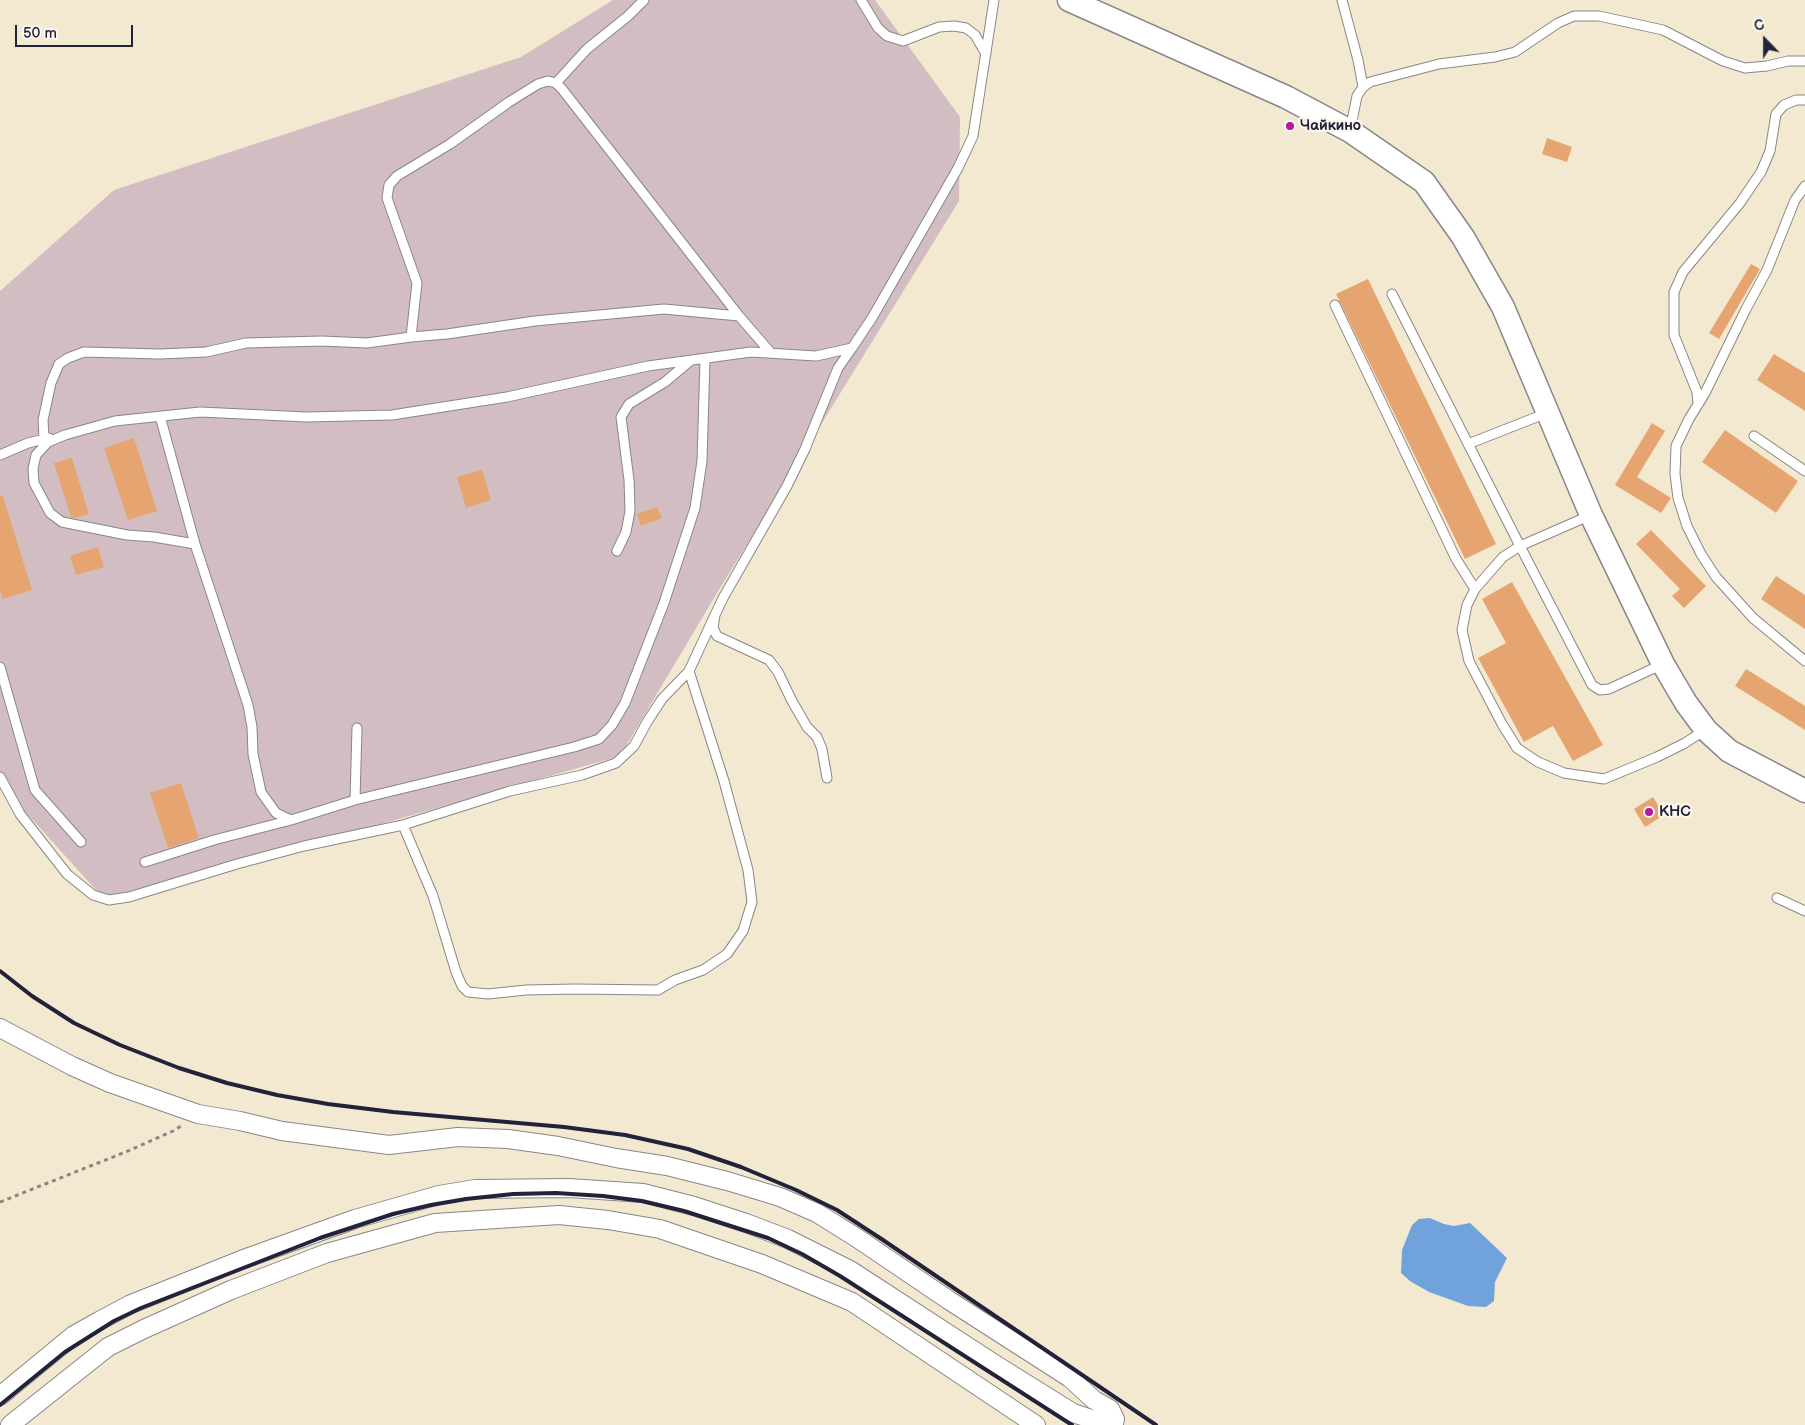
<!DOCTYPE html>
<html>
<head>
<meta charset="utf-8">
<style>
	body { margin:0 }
	#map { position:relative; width:1805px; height:1425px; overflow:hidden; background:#f3e9d1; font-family:"Balsamiq Sans",sans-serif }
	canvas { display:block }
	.north { position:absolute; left:1740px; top:15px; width:50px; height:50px; -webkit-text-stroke:4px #fbf7ec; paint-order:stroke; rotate:338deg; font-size:14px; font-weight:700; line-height:20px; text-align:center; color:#22223b }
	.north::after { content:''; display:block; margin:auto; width:18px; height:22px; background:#22223b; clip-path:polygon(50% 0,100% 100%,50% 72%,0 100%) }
	.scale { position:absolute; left:15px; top:25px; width:118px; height:22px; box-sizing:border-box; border:2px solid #22223b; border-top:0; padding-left:6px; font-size:15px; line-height:18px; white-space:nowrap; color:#22223b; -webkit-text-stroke:4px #fbf7ec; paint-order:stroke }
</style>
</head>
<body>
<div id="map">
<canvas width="1805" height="1425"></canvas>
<div class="north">С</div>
<div class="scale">50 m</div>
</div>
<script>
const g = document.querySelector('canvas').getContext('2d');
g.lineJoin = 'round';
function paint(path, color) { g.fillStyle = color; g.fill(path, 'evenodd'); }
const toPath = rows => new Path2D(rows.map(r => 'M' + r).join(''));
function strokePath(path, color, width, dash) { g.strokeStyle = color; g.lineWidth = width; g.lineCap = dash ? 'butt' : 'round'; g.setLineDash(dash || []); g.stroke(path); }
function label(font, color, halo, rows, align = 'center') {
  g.font = font + ' "Balsamiq Sans",sans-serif'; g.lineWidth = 4.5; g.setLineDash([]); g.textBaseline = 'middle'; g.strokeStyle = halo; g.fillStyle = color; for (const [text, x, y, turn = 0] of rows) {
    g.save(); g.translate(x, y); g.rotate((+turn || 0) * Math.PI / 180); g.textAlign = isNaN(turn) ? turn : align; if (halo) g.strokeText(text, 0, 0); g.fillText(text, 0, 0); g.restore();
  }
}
paint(toPath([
	[613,0,875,0,960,117,959,201,720,588,620,756,107,902,0,784,0,291,114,190,521,57]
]), '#d2bec2');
paint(toPath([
	[1430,1218,1444,1224,1454,1226,1470,1223,1507,1258,1495,1282,1494,1301,1486,1307,1468,1306,1429,1292,1410,1281,1401,1273,1402,1250,1412,1225,1419,1219]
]), '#70a3dc');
paint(toPath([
	[1547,138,1572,147,1567,162,1542,154],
	[1751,264,1760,269,1719,339,1709,333],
	[1368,279,1496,544,1465,559,1336,294],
	[1774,354,1805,373,1805,411,1757,380],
	[1652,423,1665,431,1637,477,1671,498,1661,513,1615,485],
	[1725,430,1798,481,1776,513,1702,462],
	[134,438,157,511,128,520,104,448],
	[72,458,89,514,75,518,71,517,54,463],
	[482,470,491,500,466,508,457,477],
	[0,496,3,496,32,590,3,599,0,590],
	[657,507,662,518,641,526,637,514],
	[1651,530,1706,586,1684,608,1672,596,1680,589,1636,544],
	[98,547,104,567,76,575,70,556],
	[1776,576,1805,595,1805,629,1761,599],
	[1512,582,1603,745,1573,761,1553,726,1524,742,1478,658,1506,643,1482,599],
	[1746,669,1805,706,1805,730,1735,686],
	[181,783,199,838,168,848,150,793],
	[1653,797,1664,815,1645,827,1634,809]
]), '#e6a570');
const service = toPath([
	[861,0,878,28,887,36,903,41,939,27,954,26,966,28,975,35,986,54],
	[1342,0,1358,60,1363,87],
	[556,83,587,49,628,16,644,0],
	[1350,131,1357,96,1363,87,1370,82,1439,64,1495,57,1515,52,1558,23,1574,16,1599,16,1663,30,1723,61,1745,68,1767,66,1788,61,1805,61],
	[1805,186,1795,200,1767,270,1746,309,1705,393,1689,419,1676,446,1675,474,1678,498,1687,526,1701,554,1716,577,1753,618,1805,661],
	[1392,294,1520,546,1592,685,1600,690,1609,689,1663,664],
	[1335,305,1456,559,1475,589],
	[411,337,417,283,387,198,389,185,397,176,450,144,509,102,538,84,548,81,556,83,562,89,739,316,771,353],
	[705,359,702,461,695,508,664,603,625,703,612,725,599,739,574,747,355,800,291,820,276,813,261,792,253,754,252,727,248,705,195,544,154,537,127,535,62,522,50,513,34,483,33,469,36,455,48,442,65,435,115,421,200,412,307,417,392,415,507,397,648,366,751,352,816,356,852,348,872,318,958,168,973,136,994,0],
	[1698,404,1697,392,1674,335,1674,292,1683,272,1740,203,1761,172,1770,151,1776,114,1784,105,1796,100,1805,100],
	[160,416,195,544],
	[1754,436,1805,471],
	[44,438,43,420,51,383,59,364,68,358,84,352,160,354,206,352,246,343,322,341,367,343,411,337,447,334,535,321,664,309,739,316],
	[1468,444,1547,413],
	[0,455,28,443,49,438],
	[1591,515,1520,546,1503,557,1475,589,1467,605,1462,630,1469,661,1502,724,1517,748,1538,762,1564,773,1604,779,1657,757,1685,743,1705,730],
	[617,551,626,532,630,511,629,480,621,417,629,404,665,382,690,361],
	[0,667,35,790,81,842],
	[0,777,20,814,67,874,93,895,109,900,129,897,237,864,304,846,403,825,510,791,582,775,616,763,634,746,647,722,662,699,689,671,715,615],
	[827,778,822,749,817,737,807,727,792,701,778,672,769,660,717,636,713,628,715,615,723,598,787,486,805,449,838,368,852,348],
	[355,800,357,728],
	[403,825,433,896,456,972,462,986,468,992,488,994,526,990,575,989,658,990,675,980,703,970,727,954,743,931,752,902,748,870,724,781,689,671],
	[145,862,214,840,291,820],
	[1777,898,1805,911]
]);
const minor = toPath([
	[0,1028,72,1066,110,1083,198,1114,240,1121,282,1131,389,1145,458,1137,508,1139,558,1146,616,1158,667,1166,727,1181,780,1197,817,1213,857,1238,950,1301,1070,1378,1094,1400,1110,1409,1115,1419,1114,1423,1110,1425,1073,1413,996,1365,850,1270,788,1239,746,1223,694,1206,643,1193,569,1188,475,1189,439,1195,355,1219,241,1260,131,1304,99,1321,74,1335,0,1396],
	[10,1425,108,1347,144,1329,231,1290,327,1253,435,1223,559,1215,608,1220,660,1229,762,1264,852,1302,1036,1425]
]);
const tertiary = toPath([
	[1069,0,1286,97,1350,131,1424,182,1463,237,1503,307,1591,515,1663,664,1686,703,1706,730,1729,751,1805,791]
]);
strokePath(service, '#8a8686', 11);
strokePath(minor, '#8a8686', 20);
strokePath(tertiary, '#8a8686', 25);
strokePath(toPath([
	[0,1202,128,1151,173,1131,181,1126]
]), '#8a8686', 3, [4, 4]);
strokePath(service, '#fff', 9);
strokePath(minor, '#fff', 18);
strokePath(tertiary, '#fff', 22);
strokePath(toPath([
	[0,971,32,996,74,1023,120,1045,179,1068,227,1083,277,1095,328,1104,393,1112,564,1127,625,1135,688,1149,741,1167,796,1190,837,1210,883,1240,1156,1425],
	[0,1405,65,1352,114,1321,141,1308,320,1238,393,1214,431,1205,466,1199,513,1194,556,1193,603,1196,642,1201,684,1211,768,1238,802,1254,840,1276,1072,1425]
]), '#22223b', 4);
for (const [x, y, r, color] of [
	[1290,126,5,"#b5179e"],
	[1649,812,5,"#b5179e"]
]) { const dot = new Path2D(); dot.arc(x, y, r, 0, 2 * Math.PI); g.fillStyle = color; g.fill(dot); strokePath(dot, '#fbf7ec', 2); }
label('bold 15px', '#22223b', '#fbf7ec', [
	["Чайкино",1300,126],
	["КНС",1659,812]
], 'left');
</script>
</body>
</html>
